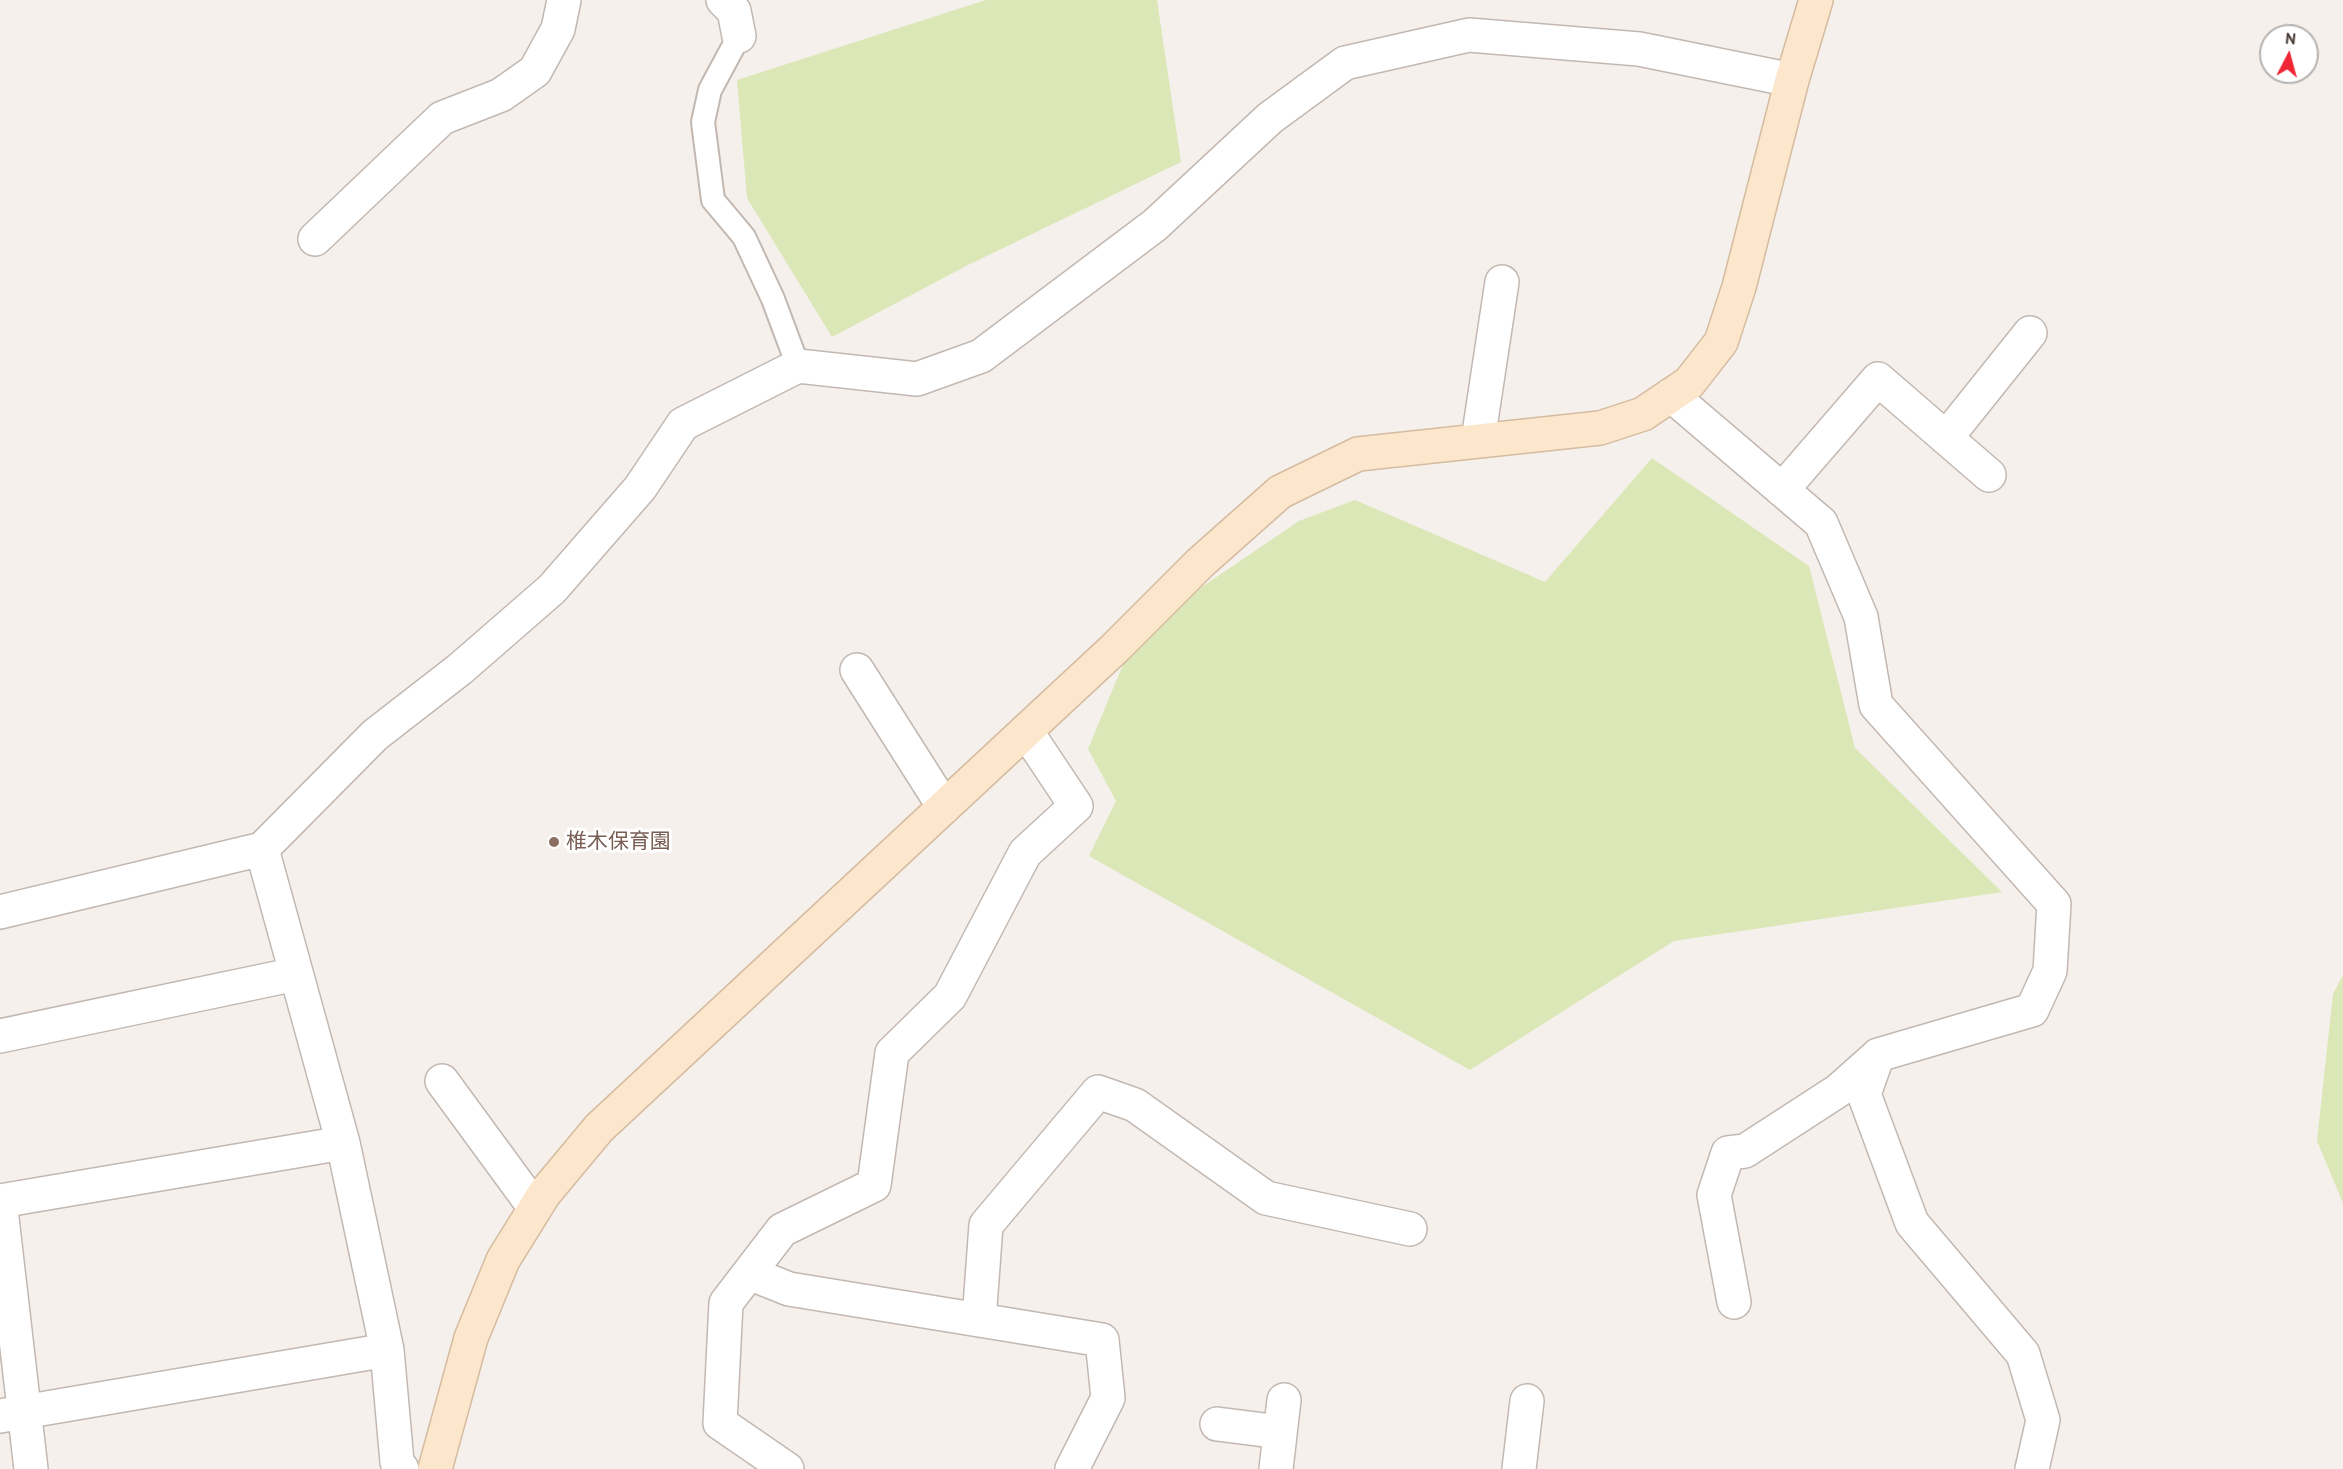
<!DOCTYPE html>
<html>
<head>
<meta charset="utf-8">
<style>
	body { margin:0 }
	#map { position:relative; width:2343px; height:1469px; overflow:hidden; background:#f5f0eb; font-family:"PT Sans",sans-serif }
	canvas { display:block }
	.north { position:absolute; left:2259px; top:24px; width:60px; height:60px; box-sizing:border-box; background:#fff; border:2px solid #b6b2b0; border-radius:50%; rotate:6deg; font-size:16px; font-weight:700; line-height:24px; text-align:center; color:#493f39 }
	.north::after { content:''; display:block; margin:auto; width:21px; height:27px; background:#f12634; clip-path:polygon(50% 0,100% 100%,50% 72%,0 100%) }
</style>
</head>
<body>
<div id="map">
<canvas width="2343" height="1469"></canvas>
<div class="north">N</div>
</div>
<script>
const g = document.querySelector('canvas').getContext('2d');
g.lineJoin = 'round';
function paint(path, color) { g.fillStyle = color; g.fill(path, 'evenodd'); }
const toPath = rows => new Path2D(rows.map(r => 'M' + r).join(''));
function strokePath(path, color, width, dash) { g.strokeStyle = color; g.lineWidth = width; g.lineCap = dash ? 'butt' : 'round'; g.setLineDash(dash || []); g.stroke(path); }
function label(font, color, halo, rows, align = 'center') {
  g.font = font + ' "PT Sans","Noto Sans JP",sans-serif'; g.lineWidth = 6; g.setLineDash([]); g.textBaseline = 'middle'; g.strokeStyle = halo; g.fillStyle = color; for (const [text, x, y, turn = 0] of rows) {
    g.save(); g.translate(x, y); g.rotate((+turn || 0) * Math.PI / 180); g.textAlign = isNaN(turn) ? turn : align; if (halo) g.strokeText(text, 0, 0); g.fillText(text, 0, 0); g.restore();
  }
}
paint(toPath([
	[986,0,1157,0,1181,162,968,265,832,337,747,198,737,80],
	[1652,458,1809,566,1855,748,2002,892,1674,941,1470,1070,1089,856,1116,801,1088,749,1137,631,1299,521,1355,500,1545,582],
	[2343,975,2343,1203,2317,1141,2333,994]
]), '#dbe7b6');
const lane = toPath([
	[739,36,710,90,703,122,713,200,744,237,773,299,798,366]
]);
const street = toPath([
	[723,0,734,11,739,36],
	[315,239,442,118,501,95,535,71,558,29,564,0],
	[1671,395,1821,523,1861,617,1876,705,2054,904,2050,971,2032,1010,1878,1055,1864,1094,1912,1223,2023,1354,2043,1420,2032,1469],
	[1946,438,2030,333],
	[1478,440,1502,282],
	[1782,490,1878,379,1989,475],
	[857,670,944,807],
	[262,849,343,1143,387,1350,397,1462,402,1469],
	[0,912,262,849,375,735,460,669,552,589,640,488,683,424,798,366,917,379,981,356,1155,225,1270,118,1345,63,1469,35,1639,49,1792,80],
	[0,1036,296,974],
	[442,1081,535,1208],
	[0,1201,343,1143],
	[0,1201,31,1469],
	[749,1273,789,1289,1102,1340,1108,1398,1072,1469],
	[1734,1302,1714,1195,1728,1153,1745,1151,1839,1090,1876,1057],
	[979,1320,986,1225,1098,1092,1135,1105,1266,1198,1410,1229],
	[0,1416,387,1350],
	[1217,1424,1280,1432],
	[787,1469,720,1423,726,1303,782,1230,874,1185,892,1053,950,996,1025,853,1076,806,1026,731],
	[1276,1469,1284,1400],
	[1519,1469,1527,1401]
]);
const secondary = toPath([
	[435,1469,471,1338,503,1260,544,1194,599,1128,1114,649,1200,563,1280,492,1358,454,1600,428,1643,414,1689,383,1721,342,1739,287,1792,80,1816,0]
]);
strokePath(lane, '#c3b8b1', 26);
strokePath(street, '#c3b8b1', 36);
strokePath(secondary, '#d5bb9f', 36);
strokePath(lane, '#fff', 22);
strokePath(street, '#fff', 33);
strokePath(secondary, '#fce7cd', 33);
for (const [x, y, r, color] of [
	[554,842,6,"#8d6e63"]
]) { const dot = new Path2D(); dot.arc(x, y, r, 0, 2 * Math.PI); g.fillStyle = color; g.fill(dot); strokePath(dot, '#fff', 2); }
label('21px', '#785e54', '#fff', [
	["椎木保育園",566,842]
], 'left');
</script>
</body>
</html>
